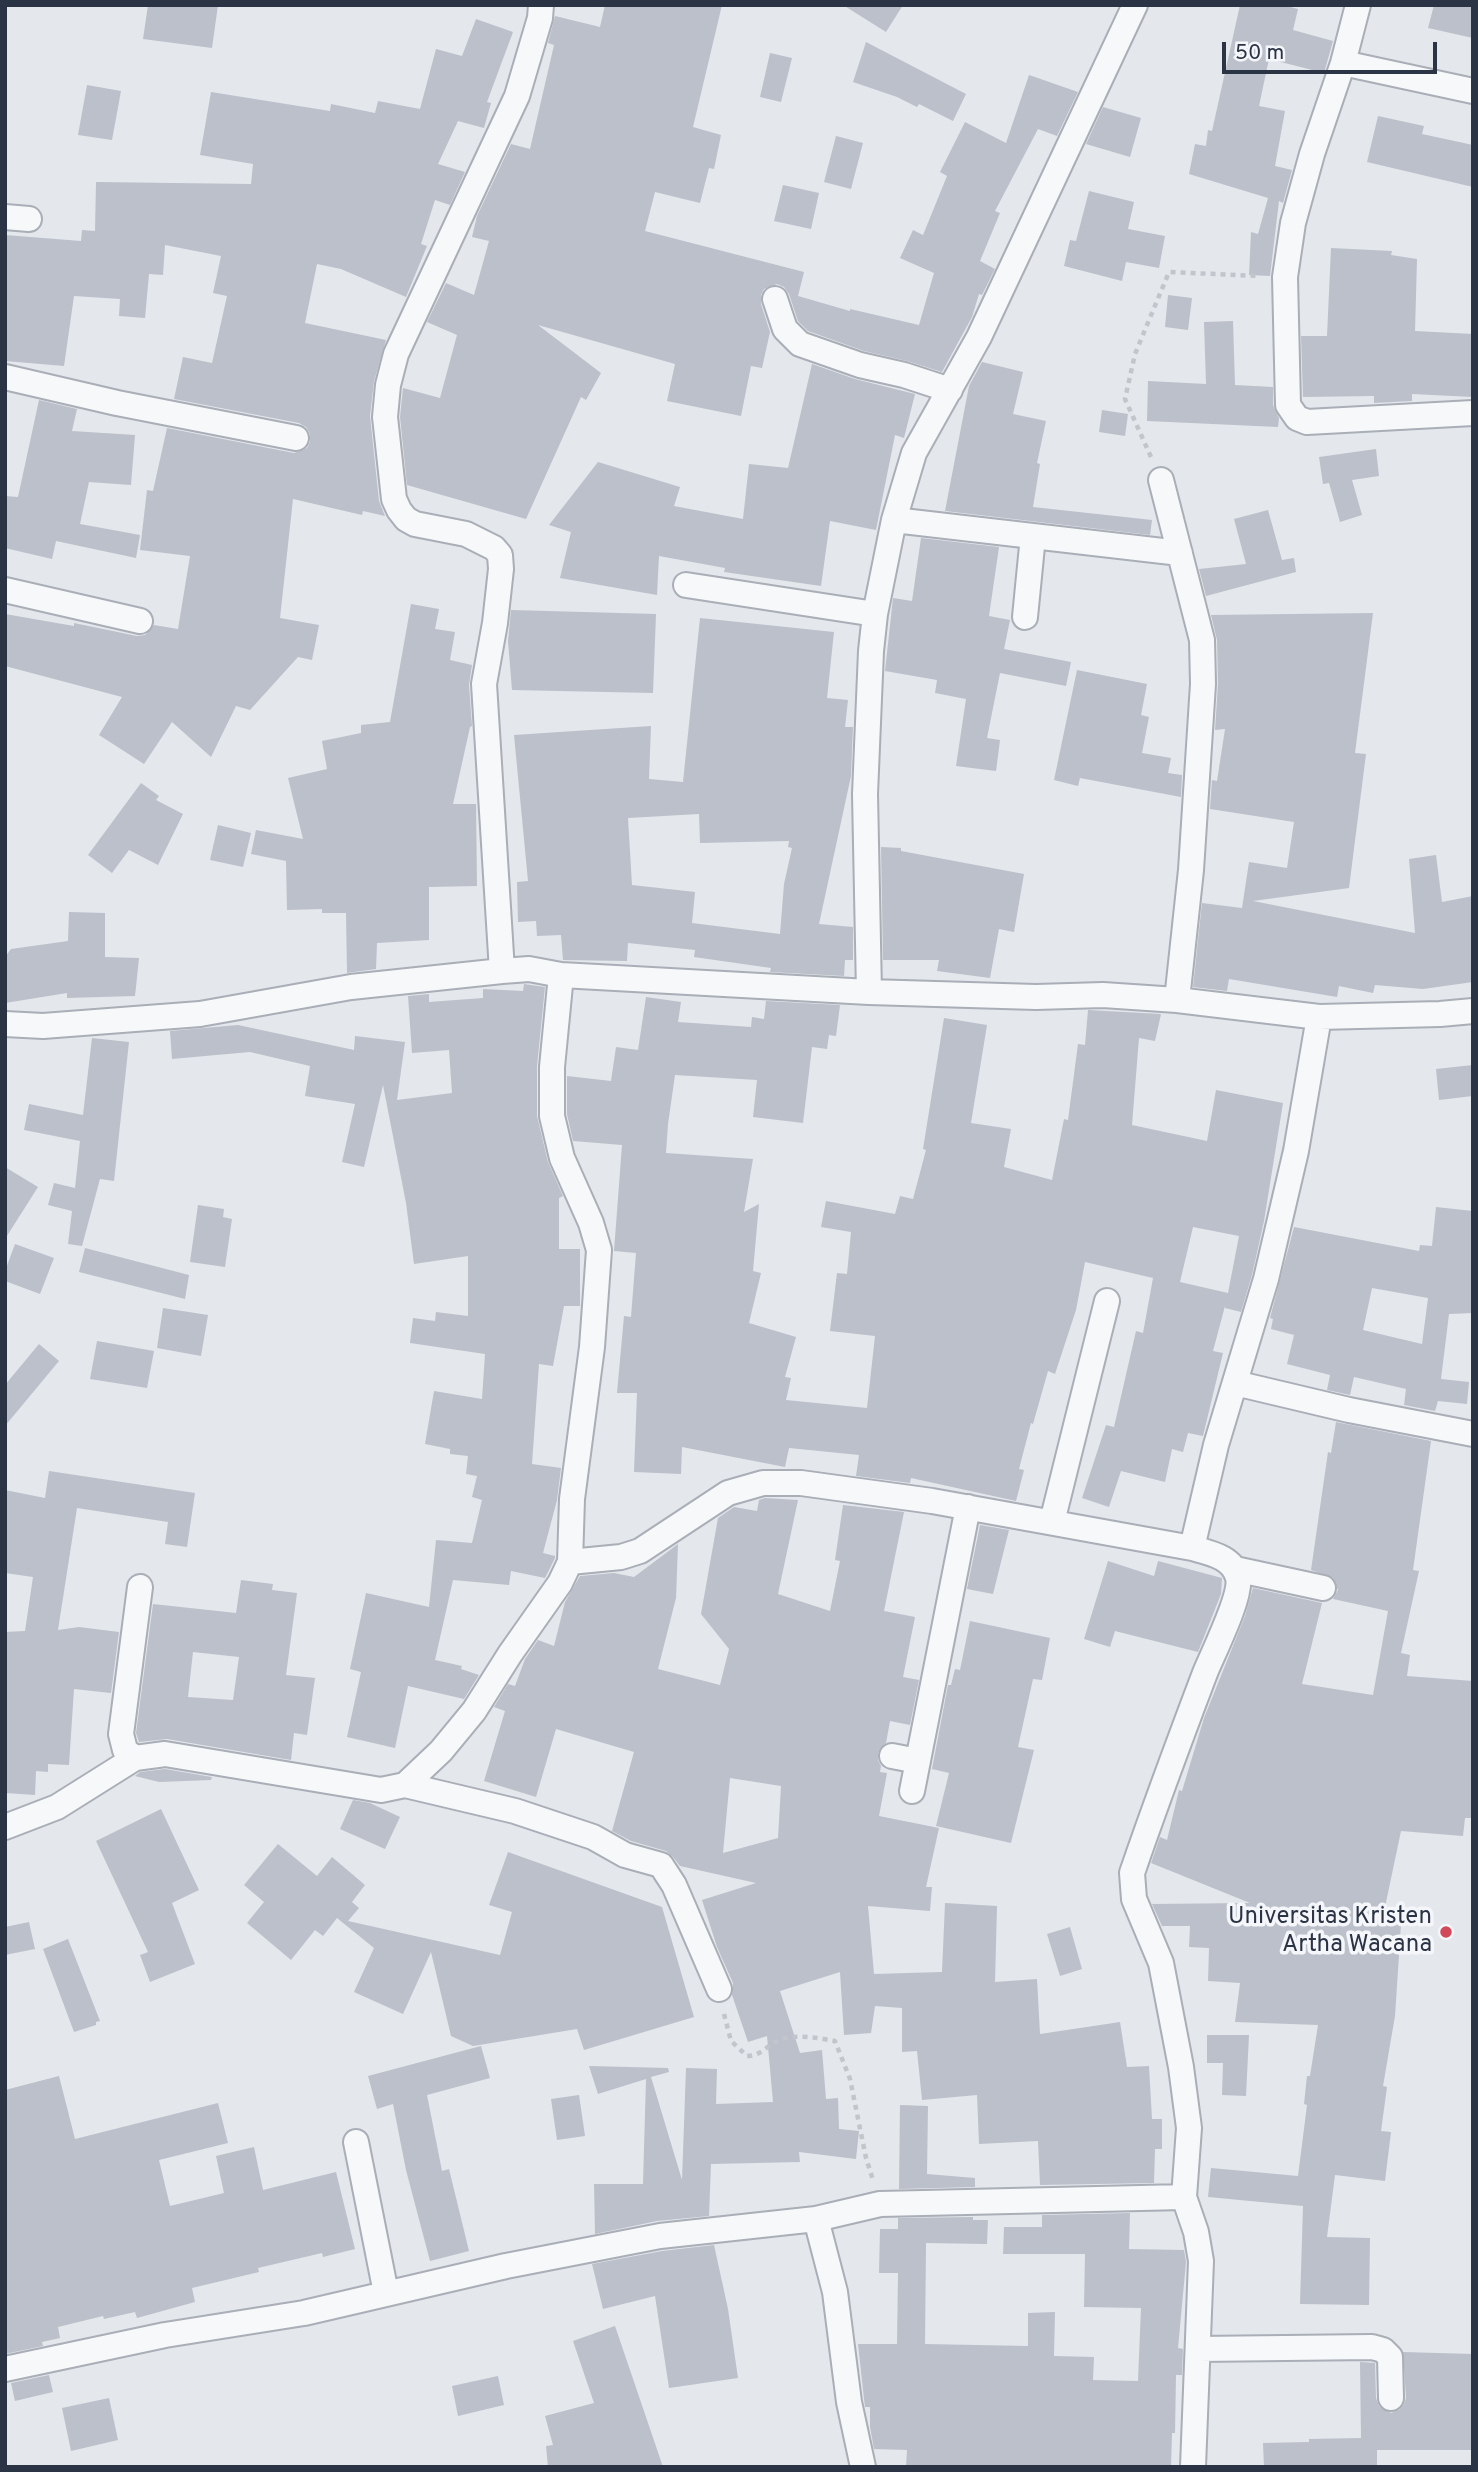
<!DOCTYPE html>
<html>
<head>
<meta charset="utf-8">
<style>
	body { margin:0 }
	#map { position:relative; width:1478px; height:2472px; overflow:hidden; background:#e4e7ec; font-family:Overpass,sans-serif }
	canvas { display:block }
	.frame { position:absolute; inset:0; border:7px solid #2b3445; pointer-events:none }
	.scale { position:absolute; left:1222px; top:42px; width:215px; height:32px; box-sizing:border-box; border:4px solid #2b3445; border-top:0; padding-left:9px; font-size:21px; line-height:24px; white-space:nowrap; color:#2b3445; -webkit-text-stroke:5px #f4f6f9; paint-order:stroke }
</style>
</head>
<body>
<div id="map">
<canvas width="1478" height="2472"></canvas>
<div class="frame"></div>
<div class="scale">50 m</div>
</div>
<script>
const g = document.querySelector('canvas').getContext('2d');
g.lineJoin = 'round';
function paint(path, color) {
  g.fillStyle = color;
  g.fill(path, 'evenodd');
}
function stroke(path, color, width, dash) {
  g.strokeStyle = color;
  g.lineWidth = width;
  g.lineCap = dash ? 'butt' : 'round';
  g.setLineDash(dash || []);
  g.stroke(path);
}
function label(font, color, halo, rows, align = 'center') {
  g.font = font + ' Overpass,sans-serif';
  g.lineWidth = 7;
  g.setLineDash([]);
  g.textBaseline = 'middle';
  g.strokeStyle = halo;
  g.fillStyle = color;
  for (const [text, x, y, turn = 0] of rows) {
    g.save();
    g.translate(x, y);
    g.rotate((+turn || 0) * Math.PI / 180);
    g.textAlign = isNaN(turn) ? turn : align;
    if (halo) g.strokeText(text, 0, 0);
    g.fillText(text, 0, 0);
    g.restore();
  }
}
const building = new Path2D(`
	M148 5H218L212 48 143 39Z
	M605 5H722L693 127 721 135 714 169 709 168 700 203 655 192 645 231 804 272 798 296 850 311V309L919 325 934 273 900 258 913 230 923 235 947 176 940 172 965 122 1006 143 1029 75 1078 92 1057 136 1038 129 995 211 1000 213 980 261 995 269 982 295 979 294 972 317 942 372 907 361 864 351 808 331 798 321 789 294 784 287 777 284 764 289 761 295V304L770 332 762 368 751 366 741 416 667 401 675 364 538 325 601 373 586 400 581 397 526 519 407 485 400 417 403 388 440 398 457 335 427 322 446 283 474 295 489 241 472 237 477 216 511 144 530 149 554 45 548 43 555 16 600 27Z
	M843 5H903L886 32Z
	M1240 5H1283L1298 9 1293 30 1333 41 1324 73 1269 59 1259 106 1285 111 1275 166 1292 170 1283 203 1279 201 1270 276 1249 275 1251 232 1258 234 1268 198 1189 174 1195 144 1206 146 1208 130 1212 131Z
	M1434 5H1473V38L1428 28Z
	M476 19 513 32 487 102 491 103 484 128 458 121 438 164 465 172 450 205 435 200 421 244 427 246 406 297 341 269 317 264 305 323 386 340 374 381 370 416 379 501 385 516 363 511 362 515 293 499 280 618 319 625 312 660 298 657 250 710 236 706 211 757 172 722 144 764 99 735 122 697 5 666V614L74 626V623L137 636 145 635 154 625 178 629 190 556 140 550 147 490 153 491 167 428 294 453 307 448 310 442V434L306 427 299 423 174 399 183 357 212 363 227 296 213 293 221 256 165 245 163 275 149 274 145 318 119 316 120 299 74 296 64 366 5 361V235L81 241 82 230 95 231 96 182 251 184 253 164 200 155 211 92 330 111 331 104 375 113 378 101 420 109 436 49 462 56Z
	M866 42 966 94 953 121 919 104 917 107 897 97 853 82Z
	M770 53 792 58 781 102 760 97Z
	M87 85 121 91 112 140 78 135Z
	M1103 107 1141 118 1130 157 1086 144Z
	M1378 116 1424 126 1422 134 1473 145V187L1367 162Z
	M836 136 863 143 851 189 824 182Z
	M783 185 819 193 811 229 774 221Z
	M1089 191 1134 202 1128 229 1165 236 1159 268 1126 262 1122 281 1064 266 1070 240 1076 241Z
	M1331 248 1392 251 1391 255 1417 259 1415 331 1473 334V397L1412 394V401L1374 403V396L1303 397 1301 336H1327Z
	M1168 295 1192 298 1188 330 1165 327Z
	M1233 321 1235 385 1273 387V405L1279 418 1278 427 1147 421 1148 381 1206 384 1204 322Z
	M982 362 1023 372 1013 414 1046 421 1037 463 1040 464 1033 507 1152 520 1150 535 945 511 969 386Z
	M812 364 855 379 915 394 904 438 895 435 876 530 830 521 821 586 724 572 725 568 659 556 657 595 560 578 571 532 549 525 598 462 680 487 674 506 743 519 749 464 788 468Z
	M39 400 77 409 72 431 135 435 131 485 89 482 80 524 140 535 136 558 56 541 52 559 5 548V496L18 497Z
	M1102 410 1128 414 1125 436 1099 432Z
	M1376 449 1379 476 1352 480 1362 515 1340 522 1329 483 1323 484 1319 457Z
	M1268 510 1282 560 1294 558 1296 572 1206 596 1199 569 1246 564 1234 519Z
	M921 538 999 547 989 616 1010 620 1004 649 1071 662 1066 686 1000 673 987 738 1000 740 996 771 956 766 966 699 935 693 937 680 885 671 893 598 912 601Z
	M411 604 439 609 435 629 455 632 450 660 472 665 469 685 472 726 470 727 453 804H476L477 886 429 887V940L377 943 376 969 347 973 346 913H322V909L287 910 286 861 251 854 256 830 303 839 288 778 327 769 322 741 361 733V725L390 722Z
	M511 610 656 614 653 693 512 690 508 641Z
	M1373 613 1355 753 1366 754 1349 888 1253 901 1415 933 1409 859 1436 855 1442 902 1473 896V982L1423 989 1375 985 1373 993 1339 986 1337 997 1229 979 1227 991 1193 987 1202 903 1242 908 1249 862 1287 868 1294 822 1210 809 1212 780 1217 781 1225 729 1215 730 1218 684 1217 640 1211 615Z
	M700 618 834 632 827 698 848 700 845 727H853L851 776 819 924 853 927V960H845L844 976 770 972 771 968 694 957 695 950 628 943 627 961 563 960 561 935 537 936 536 921 518 922 517 882 528 881 514 735 651 726 649 779 683 782ZM699 814 700 843 789 841 788 847 792 848 784 884 780 934 692 923 695 892 632 885 628 818Z
	M1077 670 1147 684 1141 715 1149 717 1142 753 1171 758 1168 773 1182 775 1181 797 1080 778 1078 786 1054 780Z
	M141 783 159 796 156 800 183 814 158 865 129 850 112 873 88 855Z
	M218 825 251 833 243 867 210 860Z
	M881 847 901 848V851L1024 874 1014 932 999 929 990 978 937 971 939 960H883Z
	M69 912 105 913V957L139 958 135 996 67 998V993L5 1003V957L11 949 68 941Z
	M524 984 545 987 537 1066V1116L548 1162 563 1196 559 1198V1249H580V1306H564L553 1366 539 1364 532 1464 561 1468 557 1500 543 1553 555 1556V1558L545 1578 511 1571 509 1585 453 1580 435 1660 462 1666 461 1669 479 1675 464 1699 408 1686 395 1748 347 1737 361 1672 350 1669 366 1593 429 1607 436 1540 472 1543 482 1500 472 1497 477 1476 466 1474 468 1456 450 1454V1449L425 1444 434 1391 482 1399 485 1354 410 1343 413 1318 435 1321 436 1312 468 1316V1256L414 1264 406 1203 383 1085 364 1167 342 1162 355 1104 305 1096 310 1066 250 1052 172 1059 170 1031 238 1025 354 1050 355 1036 405 1042 397 1100 452 1093 449 1050 412 1053 408 996 429 994V1002L483 998V989L523 991Z
	M646 997 681 1002 678 1022 751 1027 752 1017 764 1019 766 1001 840 1005 836 1036 829 1035 827 1049 812 1047 803 1123 753 1117 757 1080 675 1075 668 1124 666 1153 753 1159 744 1212 759 1204 753 1271 761 1273 749 1323 796 1337 785 1377 791 1378 786 1400 867 1408 875 1336 830 1331 837 1273 847 1274 851 1232 821 1227 826 1201 895 1214 900 1196 913 1199 926 1150 923 1149 944 1018 987 1025 971 1123 1011 1129 1004 1167 1052 1180 1064 1119 1068 1120 1078 1044 1085 1045 1088 1010 1161 1014 1155 1041 1139 1038 1132 1125 1207 1141 1216 1090 1283 1103 1264 1221 1252 1275 1241 1312 1225 1308V1306L1213 1351 1223 1353 1203 1436 1188 1433 1183 1452 1172 1449 1165 1482 1121 1471 1109 1507 1082 1498 1106 1425 1114 1427 1136 1331 1143 1333 1153 1278 1085 1262 1076 1310 1055 1374 1048 1371 1033 1424 1031 1423 1019 1469 1024 1470 1016 1501 911 1478 910 1483 856 1476 859 1455 789 1448 785 1467 682 1447 681 1474 634 1472 637 1393H617L624 1316 631 1317 636 1253 614 1251 622 1145 573 1141 567 1114V1076L611 1081 616 1047 638 1050ZM1193 1227 1239 1236 1228 1293 1180 1282Z
	M92 1038 129 1042 114 1181 100 1179 82 1246 68 1244 72 1211 48 1205 54 1183 75 1188 80 1141 24 1130 29 1104 83 1115Z
	M1473 1065V1096L1439 1100 1436 1069Z
	M5 1167 38 1187 5 1239Z
	M198 1205 224 1209 223 1217 232 1219 225 1267 190 1262Z
	M1436 1207 1473 1211V1313L1449 1314 1441 1379 1469 1382 1467 1404 1438 1401 1435 1411 1404 1405 1406 1389 1354 1377 1350 1395 1327 1390 1330 1375 1287 1364 1294 1335 1271 1329 1273 1319 1270 1318 1294 1227 1419 1251 1420 1245 1432 1246ZM1372 1288 1428 1298 1422 1344 1363 1330Z
	M15 1244 54 1258 40 1294 5 1281V1271Z
	M85 1248 189 1275 185 1299 79 1272Z
	M163 1308 208 1315 201 1356 157 1348Z
	M97 1341 154 1351 147 1388 90 1379Z
	M39 1344 59 1361 5 1426V1385Z
	M1336 1422 1431 1441 1413 1570 1419 1571 1401 1653 1410 1655 1407 1676 1473 1681V1818H1465L1463 1836 1401 1831 1385 1907 1402 1909 1395 2016 1383 2086 1387 2087 1381 2131 1391 2132 1385 2181 1335 2175 1327 2237 1370 2238 1369 2305 1300 2304 1303 2206 1208 2197 1211 2168 1298 2176 1307 2105 1304 2104 1307 2076H1310L1318 2025 1235 2022 1240 1983 1208 1981 1209 1948 1189 1947 1190 1926H1162L1152 1904 1250 1903 1151 1863 1160 1837 1167 1840 1179 1790 1182 1791 1204 1718 1245 1616 1253 1588 1322 1603 1302 1684 1373 1695 1388 1611 1333 1599 1338 1590 1333 1578 1311 1570 1328 1452 1331 1453Z
	M49 1471 195 1493 187 1547 165 1544 168 1522 77 1508 58 1630 79 1627 119 1632 111 1693 74 1689 69 1765 48 1764V1772L36 1771 35 1795 5 1793V1632L25 1631 33 1577 5 1573V1490L45 1498Z
	M765 1498 798 1500 778 1594 830 1611 840 1561 835 1560 843 1505 904 1512 884 1611 915 1617 903 1677 919 1680 910 1725 890 1721 886 1743 878 1753V1760L881 1766 880 1772 887 1773 879 1816 939 1828 926 1887H932L930 1911 868 1906 874 1974 942 1972 945 1903 997 1906 995 1982 1037 1979 1040 2034 1120 2022 1127 2067 1149 2066 1152 2119H1162V2149H1155L1154 2183 1040 2185 1038 2141 979 2144 977 2095 922 2100 917 2051 902 2052V2008L875 2006 871 2033 844 2035 840 1972 780 1991 800 2053 822 2050 826 2099 838 2098 839 2129 859 2131 856 2159 799 2152 800 2162 711 2164 709 2216 657 2221 595 2234 594 2184H643L646 2079 598 2094 589 2066 668 2068 669 2072 651 2077 682 2180 686 2068 717 2069 716 2104 773 2102 767 2036 748 2042 732 1995 733 1983 717 1947 702 1900 756 1883 680 1866 673 1857 666 1851 631 1841 612 1831 634 1752 556 1729 536 1797 484 1781 505 1711 494 1707 508 1684 515 1686 525 1659 538 1640 554 1646 565 1602 580 1576 614 1573 634 1577 678 1544 676 1598 658 1669 720 1685 729 1649 701 1614 718 1518 734 1507 757 1511 759 1500ZM730 1778 781 1786 778 1838 723 1853Z
	M980 1525 1009 1530 993 1594 967 1589Z
	M1108 1561 1154 1576 1158 1561 1222 1578 1221 1594 1198 1652 1115 1631 1110 1647 1084 1639Z
	M241 1580 273 1584 272 1590 297 1593 286 1675 315 1678 307 1735 294 1733 291 1760 167 1739 139 1742 136 1733 153 1604 236 1613ZM193 1652 239 1657 233 1700 188 1697Z
	M970 1621 1050 1638 1042 1680 1033 1679 1018 1747 1034 1750 1011 1843 936 1826 949 1773 932 1769 948 1685H951L955 1669 960 1670Z
	M165 1769 212 1777 211 1780 159 1782 135 1776 140 1772Z
	M353 1800 370 1803 400 1817 385 1849 340 1829Z
	M161 1809 199 1890 172 1903 195 1964 150 1982 140 1955 148 1952 96 1841Z
	M278 1844 317 1876 332 1857 365 1885 352 1902 359 1908 348 1921 500 1955 512 1912 489 1905 508 1852 662 1907 694 2017 584 2050 577 2029 473 2046 451 2036 431 1952 403 2014 354 1992 374 1948 337 1918 323 1936 315 1930 291 1960 247 1923 264 1902 244 1885Z
	M29 1922 35 1949 5 1955V1927Z
	M1070 1927 1082 1969 1060 1976 1047 1934Z
	M68 1939 100 2021 96 2022V2025L74 2032 43 1949Z
	M1207 2035H1249L1246 2096 1222 2095 1223 2063H1207Z
	M481 2046 490 2078 427 2095 442 2171 449 2169 469 2251 430 2261 406 2170 393 2104 377 2109 368 2076Z
	M59 2076 75 2139 218 2103 228 2143 159 2160 170 2206 224 2193 216 2156 254 2147 263 2190 336 2172 355 2249 323 2257 322 2253 258 2268 259 2272 192 2288 195 2302 137 2318 135 2312 104 2319 103 2316 58 2327 60 2338 42 2342 43 2346 5 2354V2090Z
	M579 2095 585 2136 557 2140 551 2099Z
	M900 2105 928 2106 927 2174 975 2178V2187L899 2189Z
	M1130 2213 1129 2249 1184 2250 1186 2262 1178 2348 1183 2349 1182 2375H1176L1175 2433H1172L1171 2467H906L907 2450 874 2449 870 2427V2407H865L864 2399 858 2344H897L898 2273H879L880 2229H898V2218L973 2217V2220H988L987 2244 926 2243 925 2344 1028 2346V2313L1055 2312 1054 2356 1094 2357 1093 2380 1138 2381 1141 2308 1084 2307 1085 2254H1003L1004 2227H1042V2215Z
	M714 2245 728 2309 738 2378 669 2388 655 2296 603 2309 592 2264 662 2251Z
	M615 2326 663 2467H548L546 2446 553 2445 545 2416 594 2403 573 2341Z
	M1403 2352 1473 2354V2450H1377V2467H1264L1263 2443 1309 2442V2439L1361 2438 1360 2362 1375 2363 1376 2398 1379 2406 1391 2413 1399 2410 1404 2404 1406 2398Z
	M49 2375 53 2392 15 2401 11 2383Z
	M498 2376 504 2405 458 2416 452 2386Z
	M109 2398 118 2440 71 2451 62 2408Z`);
const path = new Path2D(`
	M1151 457 1125 399 1135 354 1169 272 1259 276
	M724 2014 731 2041 747 2056C760 2056 767 2046 777 2041 794 2033 818 2038 835 2041L850 2079 866 2158 873 2180`);
const street = new Path2D(`
	M1358 5 1343 63 1312 154 1293 223 1285 277 1288 405 1297 418 1307 422 1473 413
	M1343 63 1473 91
	M5 217 29 219
	M775 299 785 329 800 344 860 365 904 375 950 390
	M5 377 117 403 296 438
	M1161 480 1202 640 1203 684 1191 870 1177 1000
	M894 520 1180 553
	M686 585 875 614
	M5 590 140 621
	M1025 617 1033 536
	M502 971 484 684 495 623 501 569 500 555 494 548 466 534 415 524 406 519 399 510 394 499 385 417 388 385 396 354 517 96 540 18 541 5
	M869 992 865 794 871 651 875 614 894 520 914 453 979 337 1135 5
	M5 1024 43 1026 200 1014 351 987 502 971 529 969 561 975 869 992 1036 997 1103 995 1177 1000 1319 1017 1440 1014 1473 1011
	M1235 1383 1349 1410 1473 1434
	M1052 1522 1107 1301
	M1192 1548C1210 1553 1233 1557 1238 1578 1242 1596 1213 1653 1205 1673 1180 1739 1155 1806 1132 1873L1134 1899 1161 1963 1181 2067 1189 2128 1184 2197 1196 2232 1201 2261 1193 2467
	M570 1562 621 1557 640 1551 728 1493 763 1483H801L932 1501 1192 1548 1216 1445 1266 1279 1296 1151 1319 1017
	M1235 1569 1323 1588
	M892 1756 918 1761
	M135 1758 125 1750 121 1734 140 1587
	M405 1785 515 1811 593 1837 625 1855 661 1865 674 1885 719 1989
	M912 1791 968 1507
	M5 1827 57 1807 135 1758 165 1754 381 1790 405 1785 441 1751 474 1711 510 1654 560 1583 570 1562 572 1499 592 1347 599 1250 591 1223 562 1158 552 1116V1067L561 975
	M356 2142 386 2293
	M816 2219 835 2292 849 2402 863 2467
	M1198 2349 1372 2347 1383 2350 1390 2357 1391 2398
	M5 2369 165 2335 304 2313 506 2266 660 2236 816 2219 880 2204 1184 2197`);
const markers = [
	[1446,1932,7,"#d1495b"]
];
const poiNames = [
	["Universitas Kristen",1432,1918],
	["Artha Wacana",1432,1946]
];
paint(building, '#bbc0ca');
stroke(street, '#a9aeb7', 28);
stroke(path, '#c2c5cb', 4.5, [5, 5]);
stroke(street, '#f7f8fa', 24);
for (const [x, y, r, color] of markers) {
  const dot = new Path2D();
  dot.arc(x, y, r, 0, 2 * Math.PI);
  g.fillStyle = color;
  g.fill(dot);
  stroke(dot, '#f4f6f9', 2.5);
}
label('24px', '#2b3445', '#f4f6f9', poiNames, 'right');
</script>
</body>
</html>
